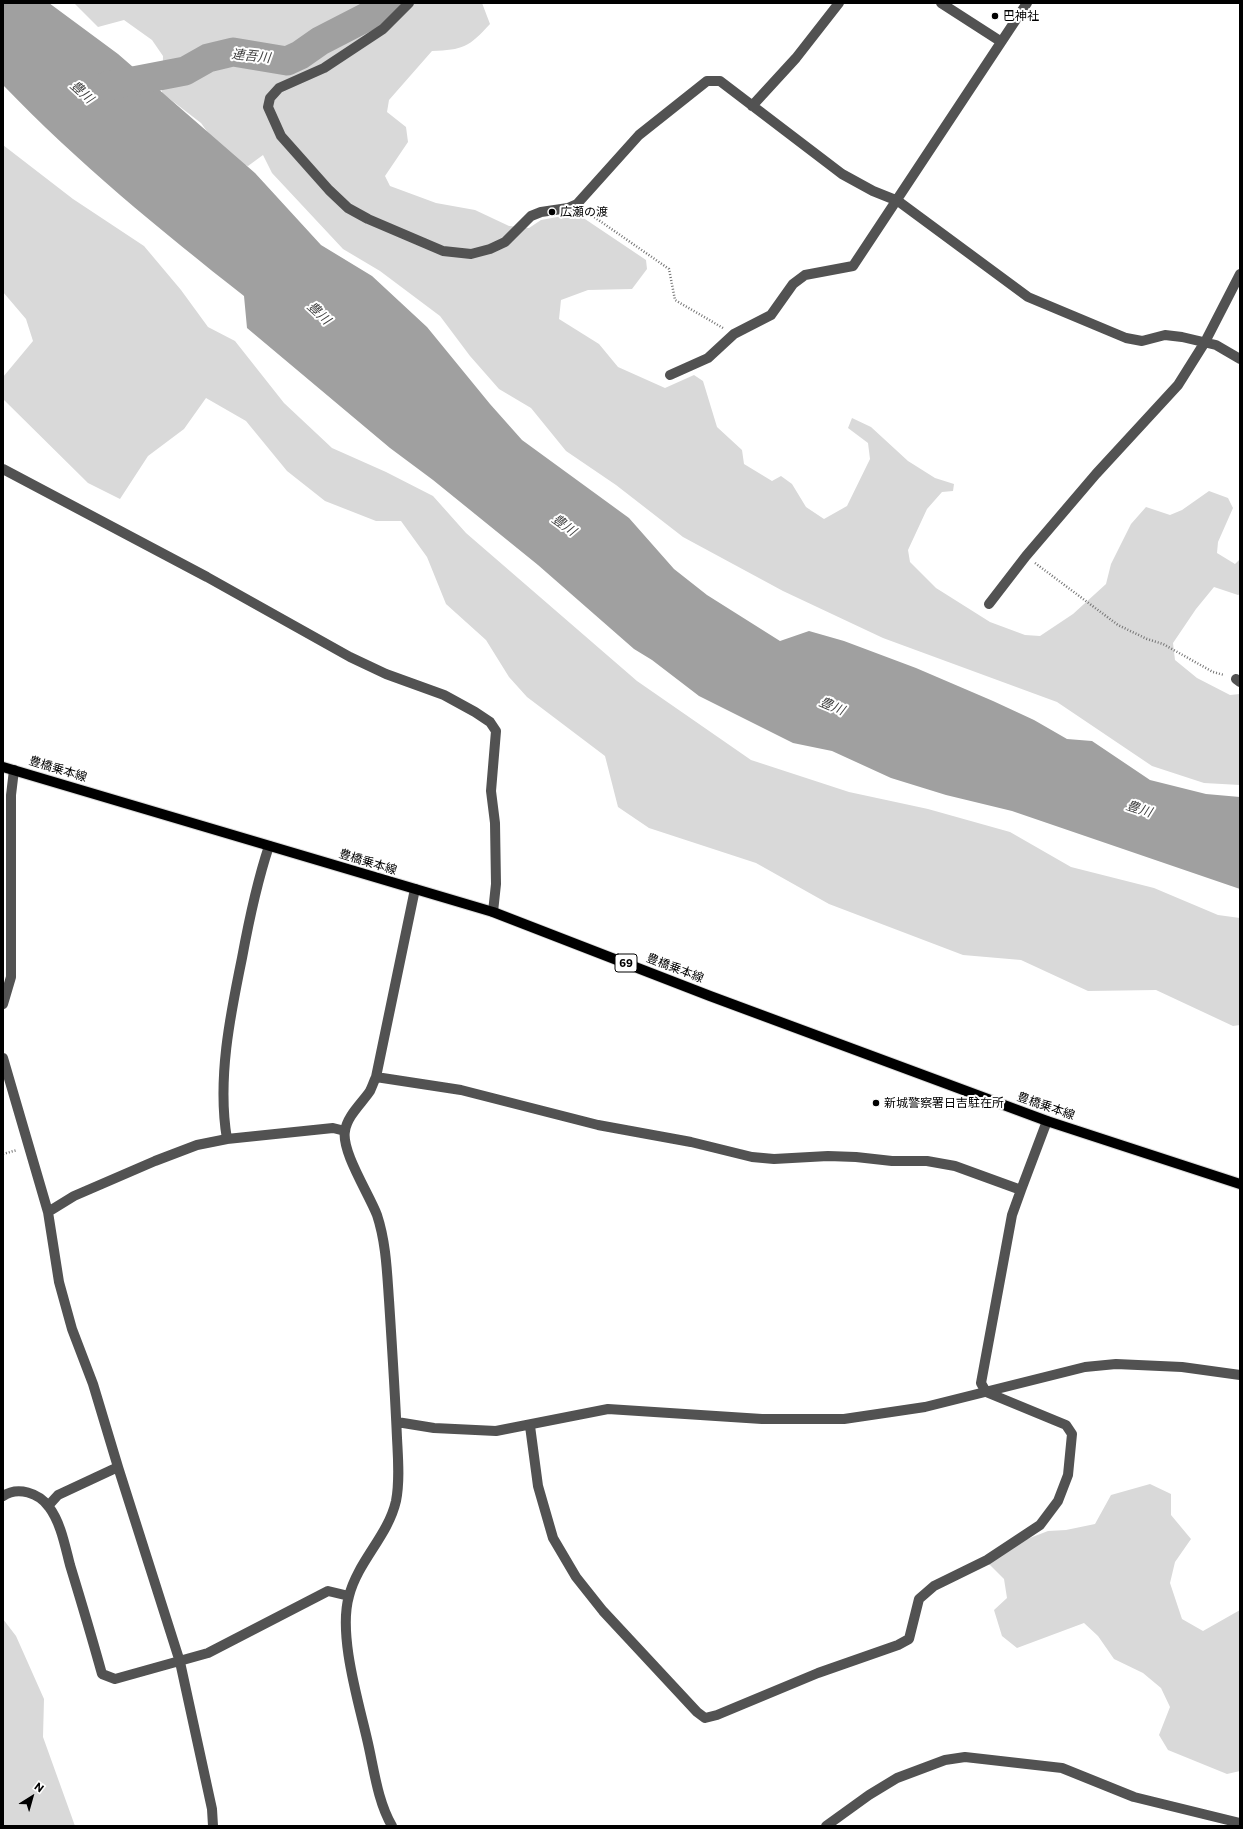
<!DOCTYPE html>
<html>
<head>
<meta charset="utf-8">
<style>
	body { margin:0 }
	#map { position:relative; width:1243px; height:1829px; overflow:hidden; background:#fff; font-family:Commissioner,sans-serif }
	canvas { display:block }
	.frame { position:absolute; inset:0; border:4px solid #000; pointer-events:none }
	.north { position:absolute; left:12px; top:1777px; width:40px; height:40px; -webkit-text-stroke:3px #fff; paint-order:stroke; rotate:37deg; font-size:11px; font-weight:700; line-height:16px; text-align:center; color:#000 }
	.north::after { content:''; display:block; margin:auto; width:14px; height:18px; background:#000; clip-path:polygon(50% 0,100% 100%,50% 72%,0 100%) }
</style>
</head>
<body>
<div id="map">
<canvas width="1243" height="1829"></canvas>
<div class="frame"></div>
<div class="north">N</div>
</div>
<script>
const g = document.querySelector('canvas').getContext('2d');
g.lineJoin = 'round';
function paint(path, color) {
  g.fillStyle = color;
  g.fill(path, 'evenodd');
}
function stroke(path, color, width, dash) {
  g.strokeStyle = color;
  g.lineWidth = width;
  g.lineCap = dash ? 'butt' : 'round';
  g.setLineDash(dash || []);
  g.stroke(path);
}
function label(font, color, halo, rows, align = 'center') {
  g.font = font + ' Commissioner,"Noto Sans JP",sans-serif';
  g.lineWidth = 4;
  g.setLineDash([]);
  g.textBaseline = 'middle';
  g.strokeStyle = halo;
  g.fillStyle = color;
  for (const [text, x, y, turn = 0] of rows) {
    g.save();
    g.translate(x, y);
    g.rotate((+turn || 0) * Math.PI / 180);
    g.textAlign = isNaN(turn) ? turn : align;
    if (halo) g.strokeText(text, 0, 0);
    g.fillText(text, 0, 0);
    g.restore();
  }
}
const green = new Path2D(`
	M74 3H482L490 24C469 47 463 50 432 51L389 100 387 112 406 127 408 142 385 176 390 186 436 203 475 210 509 226 529 228 541 220 568 215H579L646 260 647 269 632 289 588 290 561 300 559 319 599 344 618 367 665 388 694 375 703 381 717 427 742 450 744 464 772 481 781 476 792 484 806 507 824 519 847 506 870 459 868 443 848 428 852 418 871 427 908 461 935 478 954 484 953 491 942 492 927 509 908 550 910 562 936 588 990 622 1025 635 1040 636 1073 614 1106 584 1111 564 1131 524 1146 507 1170 515 1182 510 1209 491 1228 498 1233 508 1218 542 1217 553 1235 564 1240 559V594L1238 595 1214 587 1196 609 1173 643 1175 660 1197 678 1230 695 1240 694V785L1204 783 1152 766 1057 702 883 638 783 591 683 537 616 485 566 451 531 408 499 389 470 356 440 316 380 271 343 249 272 173 263 155 248 166 227 159 201 123 162 93 163 56 152 40 124 20 98 27Z
	M3 145 73 199 144 246 181 290 208 327 235 341 284 403 332 448 386 472 433 496 466 533 637 681 751 760 849 792 928 809 1010 832 1071 867 1154 888 1218 915 1240 918V1025L1233 1026 1156 990 1088 991 1021 960 963 955 829 904 756 863 649 828 618 807 605 756 527 697 509 677 486 640 446 604 427 557 401 521H376L325 501 287 471 246 421 206 398 184 429 148 456 120 499 88 483 4 400 3 377 33 341 26 319 3 292Z
	M1150 1484 1171 1494V1515L1191 1539 1175 1562 1170 1583 1182 1619 1203 1631 1240 1610V1771L1227 1774 1168 1750 1159 1735 1170 1707 1161 1688 1143 1673 1114 1659 1098 1636 1084 1623 1017 1648 1002 1636 994 1610 1007 1598 1004 1579 988 1563 996 1551 1048 1531 1066 1530 1095 1524 1111 1495Z
	M3 1619 16 1636 44 1699 43 1737 75 1826H3Z`);
const water = new Path2D(`
	M3 3H49L118 54 255 173 321 245 372 276 427 327 490 404 522 440 629 518 674 569 707 595 780 641 809 631 844 641 916 668 993 701 1034 720 1067 739 1092 741 1150 780 1206 794 1240 797V889L1012 811 946 795 891 778 832 751 793 743 699 696 652 660 634 649 538 565 433 480 390 448 247 328 244 296C160 230 77 162 3 85Z`);
const river = new Path2D(`
	M107 86 185 71 208 58 233 52 287 61 300 55 320 41 380 10 387 3`);
const path = new Path2D(`
	M587 212 669 269 675 300 723 328
	M1035 563 1118 625 1147 639 1163 644 1213 672 1224 675
	M3 1154 17 1150`);
const minor = new Path2D(`
	M409 3 383 29 324 68 279 88 270 98 268 107 281 136 329 190 348 208 368 219 443 251 471 254 490 249 505 242 531 216 541 212 568 208 577 204 639 135 707 81H720L842 174 873 191 898 201 1028 297 1126 338 1142 341 1165 335 1182 337 1216 345 1240 359
	M941 3 1000 41
	M752 106 796 58 839 3
	M670 375 708 358 734 334 771 315 793 284 805 275 853 266 1027 3
	M3 469 207 577 350 657 386 674 444 695 475 712 490 722 496 731 491 791 495 823 496 884 493 912
	M989 604 1026 556 1096 474 1178 385 1205 342 1240 274
	M1236 679 1240 682
	M3 1004 11 977V795L14 770
	M3 1058 48 1212 59 1282 72 1329 93 1384 118 1467 58 1495 48 1506
	M376 1077 461 1090 598 1125 691 1142 752 1157 774 1159 828 1156 856 1157 892 1161H927L955 1166 1021 1190 1047 1121
	M227 1139C217 1080 230 1016 242 958 249 920 257 882 269 846
	M48 1212 74 1196 155 1161 197 1145 227 1139 333 1128 345 1131
	M397 1422 434 1428 496 1431 608 1409 762 1419H844L925 1407 1085 1367 1116 1364 1182 1367 1240 1375
	M530 1426 538 1486 553 1538 576 1577 603 1611 697 1712 705 1718 717 1715 818 1673 898 1645 909 1639 919 1599 934 1586 987 1560 1040 1525 1058 1501 1068 1475 1072 1434 1066 1425 986 1392 981 1383 1012 1215 1021 1190
	M118 1467 180 1662 212 1809 213 1826
	M3 1496C18 1486 39 1493 49 1507 61 1523 65 1546 70 1565 81 1601 92 1638 102 1674L115 1679 208 1653 328 1591 349 1596
	M392 1826C377 1800 374 1768 367 1739 358 1700 338 1634 349 1596 358 1561 388 1536 396 1501 400 1481 398 1458 397 1438 395 1392 392 1346 389 1300 387 1272 386 1242 377 1215 369 1194 341 1151 345 1131 347 1116 362 1103 370 1091 372 1087 374 1081 376 1077L415 889
	M826 1826 869 1795 897 1778 945 1760 965 1757 1062 1768 1134 1797 1240 1823`);
const major = new Path2D(`
	M3 767 493 912 710 996 1047 1121 1240 1184`);
const markers = [
	[995,16,4,"#000"],
	[552,212,4,"#000"],
	[876,1103,4,"#000"]
];
const shields = [
	[626,963,22]
];
const shieldNames = [
	["69",626,963]
];
const poiNames = [
	["巴神社",1003,16],
	["広瀬の渡",560,212],
	["新城警察署日吉駐在所",884,1103]
];
const streetNames = [
	["豊橋乗本線",58,769,17],
	["豊橋乗本線",368,862,17],
	["豊橋乗本線",675,968,21],
	["豊橋乗本線",1046,1106,19]
];
const waterNames = [
	["連吾川",251,56,6],
	["豊川",82,92,42],
	["豊川",319,313,43],
	["豊川",564,525,36],
	["豊川",832,706,23],
	["豊川",1139,809,18]
];
paint(green, '#d9d9d9');
paint(water, '#a0a0a0');
stroke(river, '#a0a0a0', 29);
stroke(major, '#dbdbdb', 12);
stroke(path, '#747474', 2.5, [1, 2]);
stroke(minor, '#525252', 10);
stroke(major, '#000', 10);
for (const [x, y, r, color] of markers) {
  const dot = new Path2D();
  dot.arc(x, y, r, 0, 2 * Math.PI);
  g.fillStyle = color;
  g.fill(dot);
  stroke(dot, '#fff', 1.5);
}
for (const [x, y, w] of shields) {
  const box = new Path2D();
  box.roundRect(x - w / 2, y - 9, w, 18, 3);
  g.fillStyle = '#fff';
  g.fill(box);
  stroke(box, '#000', 1);
}
label('bold 11px', '#000', null, shieldNames);
label('12px', '#000', '#fff', poiNames, 'left');
label('12px', '#000', '#fff', streetNames);
label('italic 13px', '#414141', '#fff', waterNames);
</script>
</body>
</html>
